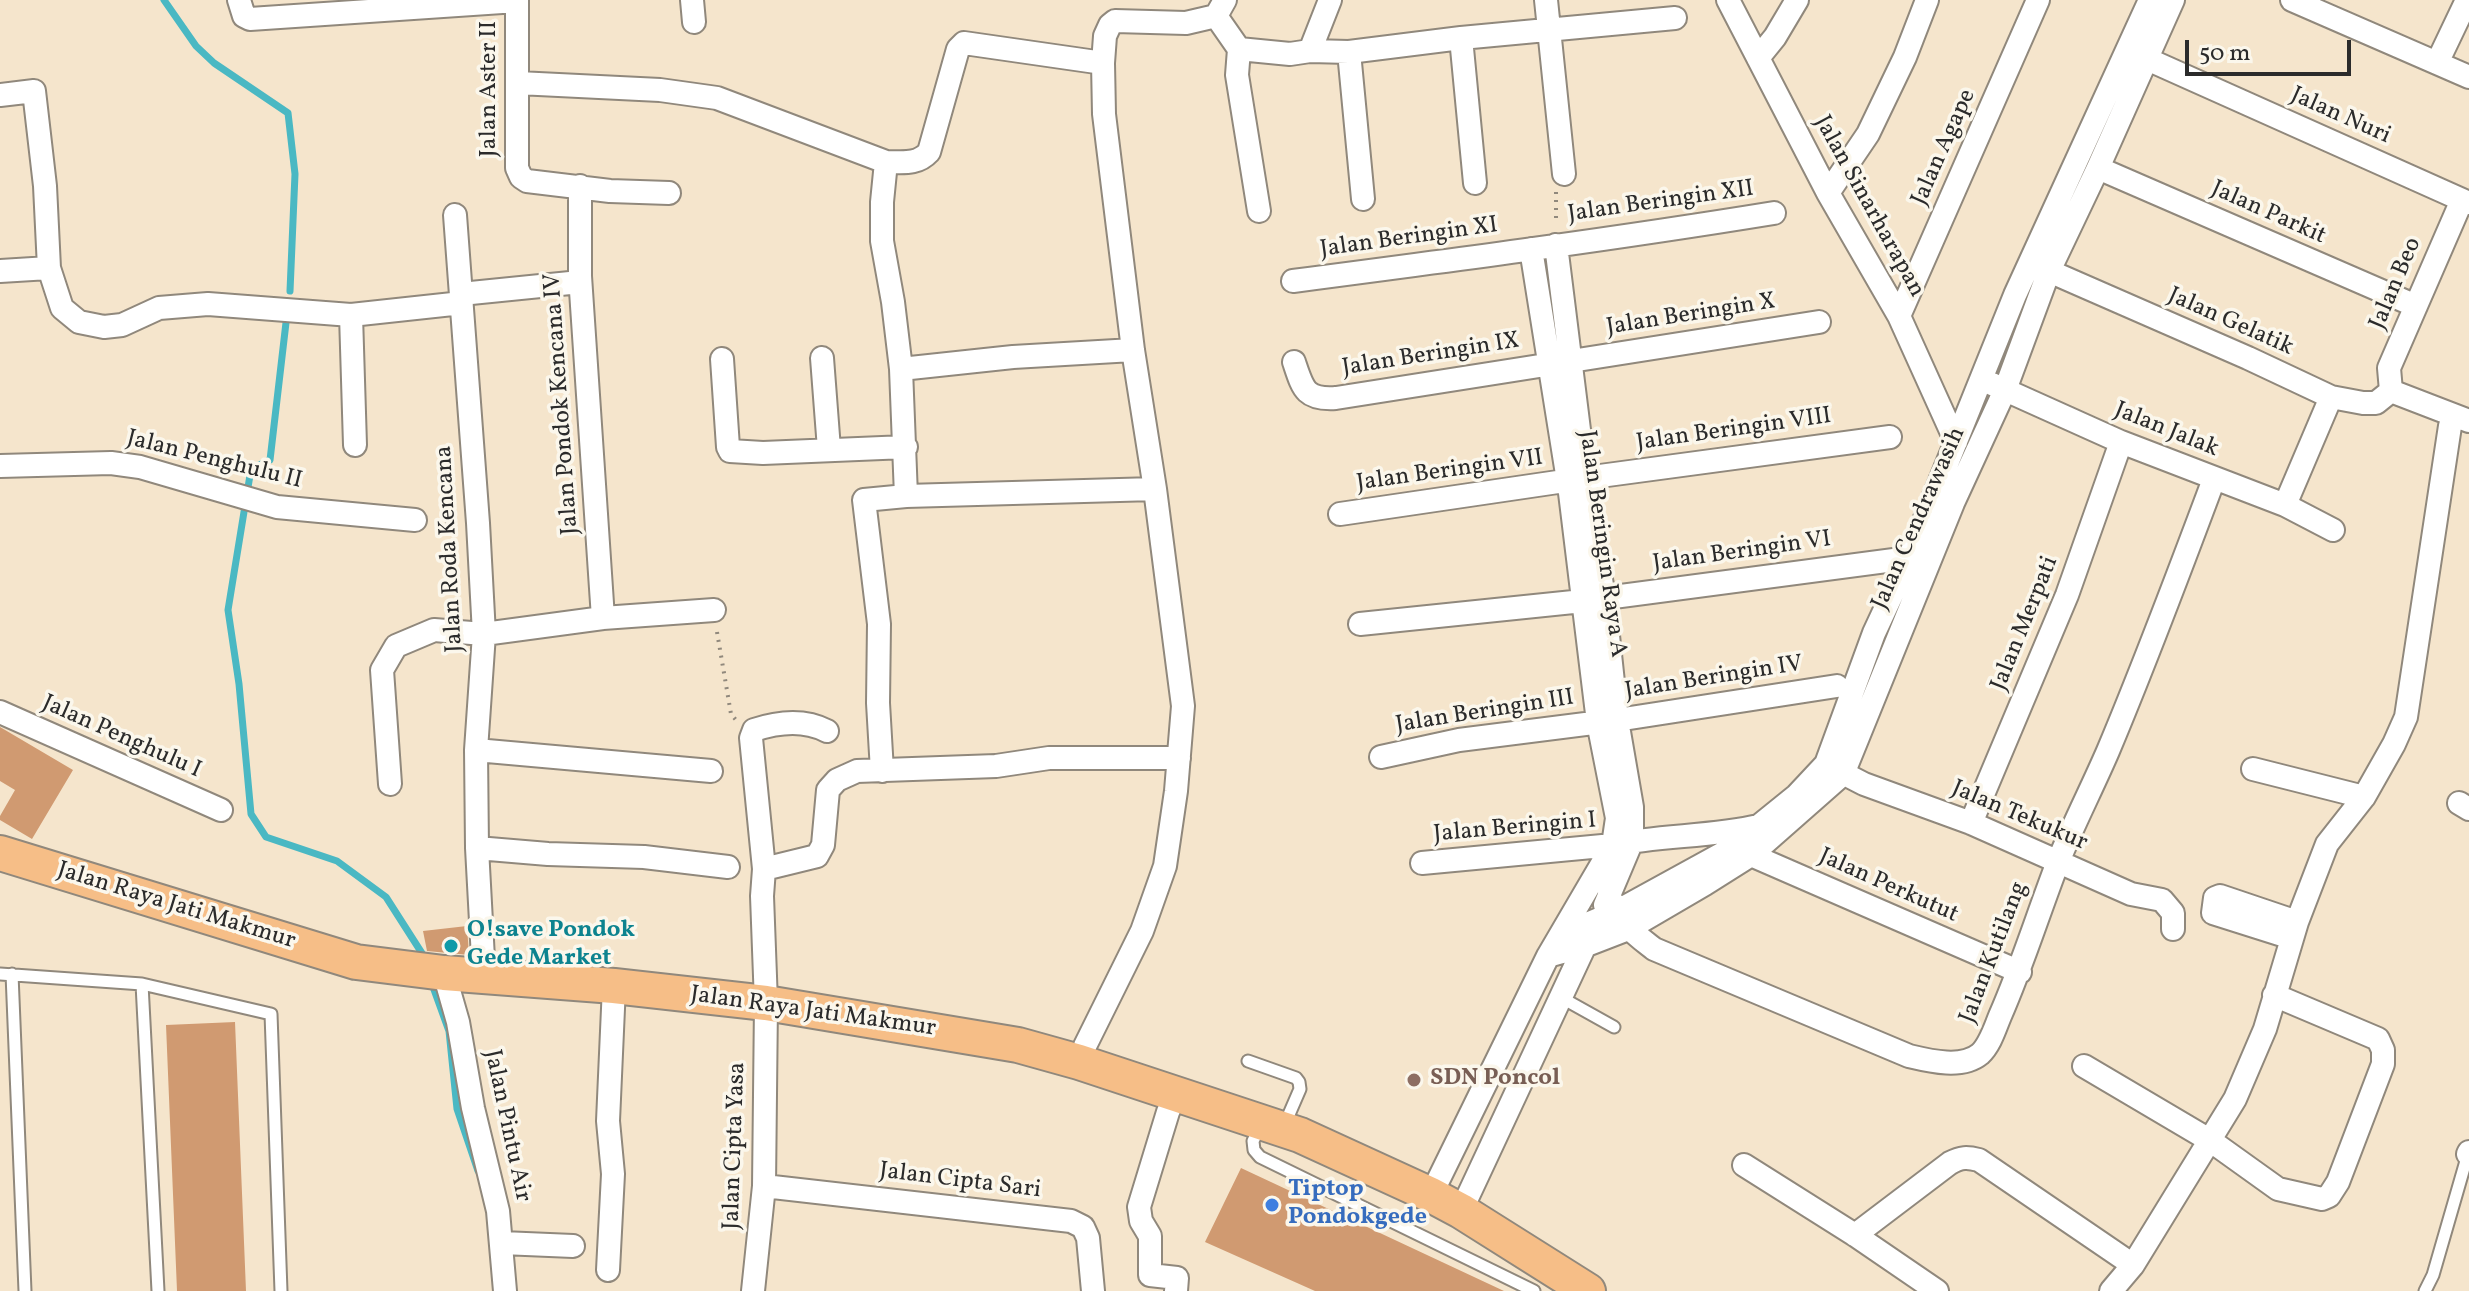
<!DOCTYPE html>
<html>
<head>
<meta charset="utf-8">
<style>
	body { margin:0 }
	#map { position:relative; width:2469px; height:1291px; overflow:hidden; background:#f5e5cc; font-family:Vollkorn,serif }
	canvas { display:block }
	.scale { position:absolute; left:2185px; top:40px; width:166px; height:36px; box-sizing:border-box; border:4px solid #2b2b2b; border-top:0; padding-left:10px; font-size:24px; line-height:28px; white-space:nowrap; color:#2b2b2b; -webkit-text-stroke:6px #fbf7ec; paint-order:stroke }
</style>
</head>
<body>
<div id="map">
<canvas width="2469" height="1291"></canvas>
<div class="scale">50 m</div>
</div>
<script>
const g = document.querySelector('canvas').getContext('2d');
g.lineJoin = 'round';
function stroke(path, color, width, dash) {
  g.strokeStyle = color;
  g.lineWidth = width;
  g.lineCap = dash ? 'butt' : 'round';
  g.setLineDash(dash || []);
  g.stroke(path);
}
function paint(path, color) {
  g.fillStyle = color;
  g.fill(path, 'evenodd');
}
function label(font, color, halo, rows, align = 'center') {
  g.font = font + ' Vollkorn,serif';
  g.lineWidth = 7;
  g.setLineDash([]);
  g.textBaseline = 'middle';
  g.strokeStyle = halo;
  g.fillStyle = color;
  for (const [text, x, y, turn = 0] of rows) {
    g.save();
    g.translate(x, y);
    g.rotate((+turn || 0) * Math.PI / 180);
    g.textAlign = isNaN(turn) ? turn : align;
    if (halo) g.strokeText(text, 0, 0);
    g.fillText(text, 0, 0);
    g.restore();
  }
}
const stream = new Path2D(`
	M164 0 196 46 214 63 288 113 295 174 290 291
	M287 314 270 460 251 469 228 610 239 684 251 814 266 837 337 861 386 897 425 958
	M432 984 449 1031 457 1109 478 1171`);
const building = new Path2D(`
	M0 727 73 770 32 839 0 820V816L15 790 0 781Z
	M467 926 469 955 427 951 423 931Z
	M235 1022 246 1291H177L166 1025Z
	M1241 1168 1504 1291H1315L1205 1242Z`);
const path = new Path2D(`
	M1556 192V223
	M437 521 456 522
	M717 632 731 714 736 720`);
const service = new Path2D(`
	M0 974 142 984 271 1014 281 1291
	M12 974 25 1291
	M142 984 158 1291
	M1562 998 1614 1027
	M1248 1061 1296 1078 1299 1082 1300 1089 1284 1126
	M1260 1127 1253 1141 1254 1150 1260 1157 1534 1291
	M2425 1291 2433 1275 2468 1154`);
const minor = new Path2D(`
	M239 0 244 16 250 19 517 1
	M517 0V168L521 177 527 181 610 191 669 193
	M692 0 694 22
	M1546 0 1564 174
	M1728 0 1828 193 1899 316 1956 442
	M2292 0 2469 77
	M1216 16 1239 49 1290 54 1310 51 1349 52 1461 38 1675 18
	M1461 38 1475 183
	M1239 49 1237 75 1259 211
	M1310 51 1330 0
	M1349 52 1363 199
	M1758 58 1775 37 1797 0
	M2147 59 2469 203
	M2437 63 2467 0
	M518 83 660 90 717 98 886 162C903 162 917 165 929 152L958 49 964 43 1103 63
	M0 95 34 91 45 186 49 268 62 308 79 322 104 327 122 325 159 308 208 304 351 315 462 303
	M886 162 882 202V241L893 302 901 369 906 496
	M2098 168 2416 306
	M580 186V276L603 618
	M1828 193 1868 134 1905 57 1927 0
	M455 215 478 523 484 634 476 750 477 848 484 977
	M1556 245 1585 478 1604 598 1617 720 1632 807V841L1605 905
	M0 271 49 268
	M2049 271 2248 358 2331 397 2363 403H2376L2391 391
	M1293 281C1454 260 1614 239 1774 213
	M461 294 580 282
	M351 315 355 445
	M1899 316 2038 0
	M822 358 829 449
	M722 359 728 447 730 451 763 453 906 447
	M1294 362C1303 389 1305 400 1336 398L1819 322
	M901 369 1013 357 1133 350
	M1992 384 2121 442 2285 505 2333 530
	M2391 391 2389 368 2462 200
	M2391 391 2469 421
	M0 466 111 463 140 467 277 507 415 520
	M2285 505 2331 397
	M1340 514 1585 478 1890 437
	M1360 624 1583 601 1909 558
	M0 712 221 810
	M476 750 711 771
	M1381 757 1459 740 1617 720 1837 686
	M1831 767 1864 784 1971 823 2131 894 2162 900 2173 913V929
	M2253 769 2364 797
	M882 771 878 703 879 624 864 500 906 496 1155 489
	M390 784 382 670 396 646 434 630 484 634 603 618 714 610
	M2459 803 2469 809
	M1971 823 2067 595 2121 442
	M1744 846 1751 855 2020 972
	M477 848 548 854 644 857 728 867
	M1422 863 1613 845C1661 835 1711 837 1759 826
	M764 869 751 738 754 730C778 722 804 719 827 731
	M1609 894C1619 923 1631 931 1654 949L1909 1056C1930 1061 1962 1069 1980 1054 1990 1045 1995 1028 2000 1016 2022 966 2038 914 2058 862 2073 825 2092 788 2108 751 2146 661 2180 570 2214 479
	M1561 935 1616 912 1729 850 1797 795 1826 764 1874 633 1909 558 2015 295 2150 0
	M2292 938 2213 913 2215 898 2220 896 2297 922
	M1548 956 1584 946 1628 929 1705 884 1751 855 1843 774 1953 503 2005 390 2049 271 2098 168 2173 0
	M444 973 458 1022 473 1108 498 1211 505 1291
	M1079 1062 1085 1046 1142 931 1165 866 1176 791 1183 706 1155 489 1133 350 1104 114 1103 63 1105 36 1110 25 1115 21 1186 23 1216 16 1225 0
	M2084 1066 2211 1141 2278 1189 2322 1199 2329 1196 2338 1182 2383 1064V1050L2378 1039 2274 995
	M1176 1093 1168 1112 1139 1207 1141 1221 1150 1236V1275L1177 1278 1176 1291
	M2468 1154 2469 1152
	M1744 1165 1855 1235 1937 1291
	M764 1186 1071 1221 1083 1227 1088 1238 1093 1291
	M1431 1195 1548 956 1613 845 1617 818 1598 722 1570 493 1531 249
	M1461 1211 1588 939
	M1855 1235 1950 1163C1961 1157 1967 1157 1979 1160L2133 1265
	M502 1243 573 1246
	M608 1270 613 1174 608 1121 614 986
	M753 1291 764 1186 766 1003 762 896 764 869 817 856 823 845 828 790 837 780 857 771 996 766 1049 758H1179
	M2111 1291 2133 1265 2235 1099 2265 1029 2297 922 2327 844 2364 797 2394 744 2406 717 2450 426`);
const primary = new Path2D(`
	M0 853 356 962 444 973 614 986 766 1003 1018 1045 1079 1062 1300 1135 1431 1195 1461 1211 1588 1291`);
const markers = [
	[451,946,8,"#0f9aa8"],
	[1414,1080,8,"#8d6e63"],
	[1272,1205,8,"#3f7fe0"]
];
const streetNames = [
	["Jalan Aster II",491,89,-90],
	["Jalan Nuri",2340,117,24],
	["Jalan Agape",1945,148,-66],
	["Jalan Beringin XII",1661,203,-8],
	["Jalan Sinarharapan",1868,207,61],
	["Jalan Parkit",2268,214,24],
	["Jalan Beringin XI",1409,239,-8],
	["Jalan Beo",2397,284,-67],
	["Jalan Beringin X",1691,316,-9],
	["Jalan Gelatik",2230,323,24],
	["Jalan Beringin IX",1431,356,-9],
	["Jalan Pondok Kencana IV",563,404,-94],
	["Jalan Beringin VIII",1734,431,-8],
	["Jalan Jalak",2166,431,22],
	["Jalan Penghulu II",214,461,14],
	["Jalan Beringin VII",1450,472,-8],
	["Jalan Cendrawasih",1920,519,-66],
	["Jalan Beringin Raya A",1601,544,82],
	["Jalan Roda Kencana",451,549,-93],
	["Jalan Beringin VI",1742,553,-8],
	["Jalan Merpati",2026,624,-68],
	["Jalan Beringin IV",1714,679,-9],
	["Jalan Beringin III",1485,713,-9],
	["Jalan Penghulu I",121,738,24],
	["Jalan Tekukur",2019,817,23],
	["Jalan Beringin I",1515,829,-5],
	["Jalan Perkutut",1888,887,24],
	["Jalan Raya Jati Makmur",176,907,17],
	["Jalan Kutilang",1995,953,-69],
	["Jalan Raya Jati Makmur",813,1013,8],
	["Jalan Pintu Air",506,1126,78],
	["Jalan Cipta Yasa",736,1146,-88],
	["Jalan Cipta Sari",960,1182,7]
];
const cultureNames = [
	["O!save Pondok",467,932],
	["Gede Market",467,960]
];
const educationNames = [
	["SDN Poncol",1430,1080]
];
const shopNames = [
	["Tiptop",1288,1191],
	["Pondokgede",1288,1219]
];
stroke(stream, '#4ab8c3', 7);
paint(building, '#d09a71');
stroke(service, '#90887c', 15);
stroke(minor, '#90887c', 26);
stroke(primary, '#90887c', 38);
stroke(path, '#90887c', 4, [2, 6]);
stroke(service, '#fff', 11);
stroke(minor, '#fff', 22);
stroke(primary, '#f6be87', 34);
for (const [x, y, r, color] of markers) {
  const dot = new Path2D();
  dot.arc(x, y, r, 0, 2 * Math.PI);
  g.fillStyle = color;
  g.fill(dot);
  stroke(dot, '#fbf7ec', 3);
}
label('24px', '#2b2b2b', '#fbf7ec', streetNames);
label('bold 24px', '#0d838f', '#fbf7ec', cultureNames, 'left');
label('bold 24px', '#785e54', '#fbf7ec', educationNames, 'left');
label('bold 24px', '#366cbe', '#fbf7ec', shopNames, 'left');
</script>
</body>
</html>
